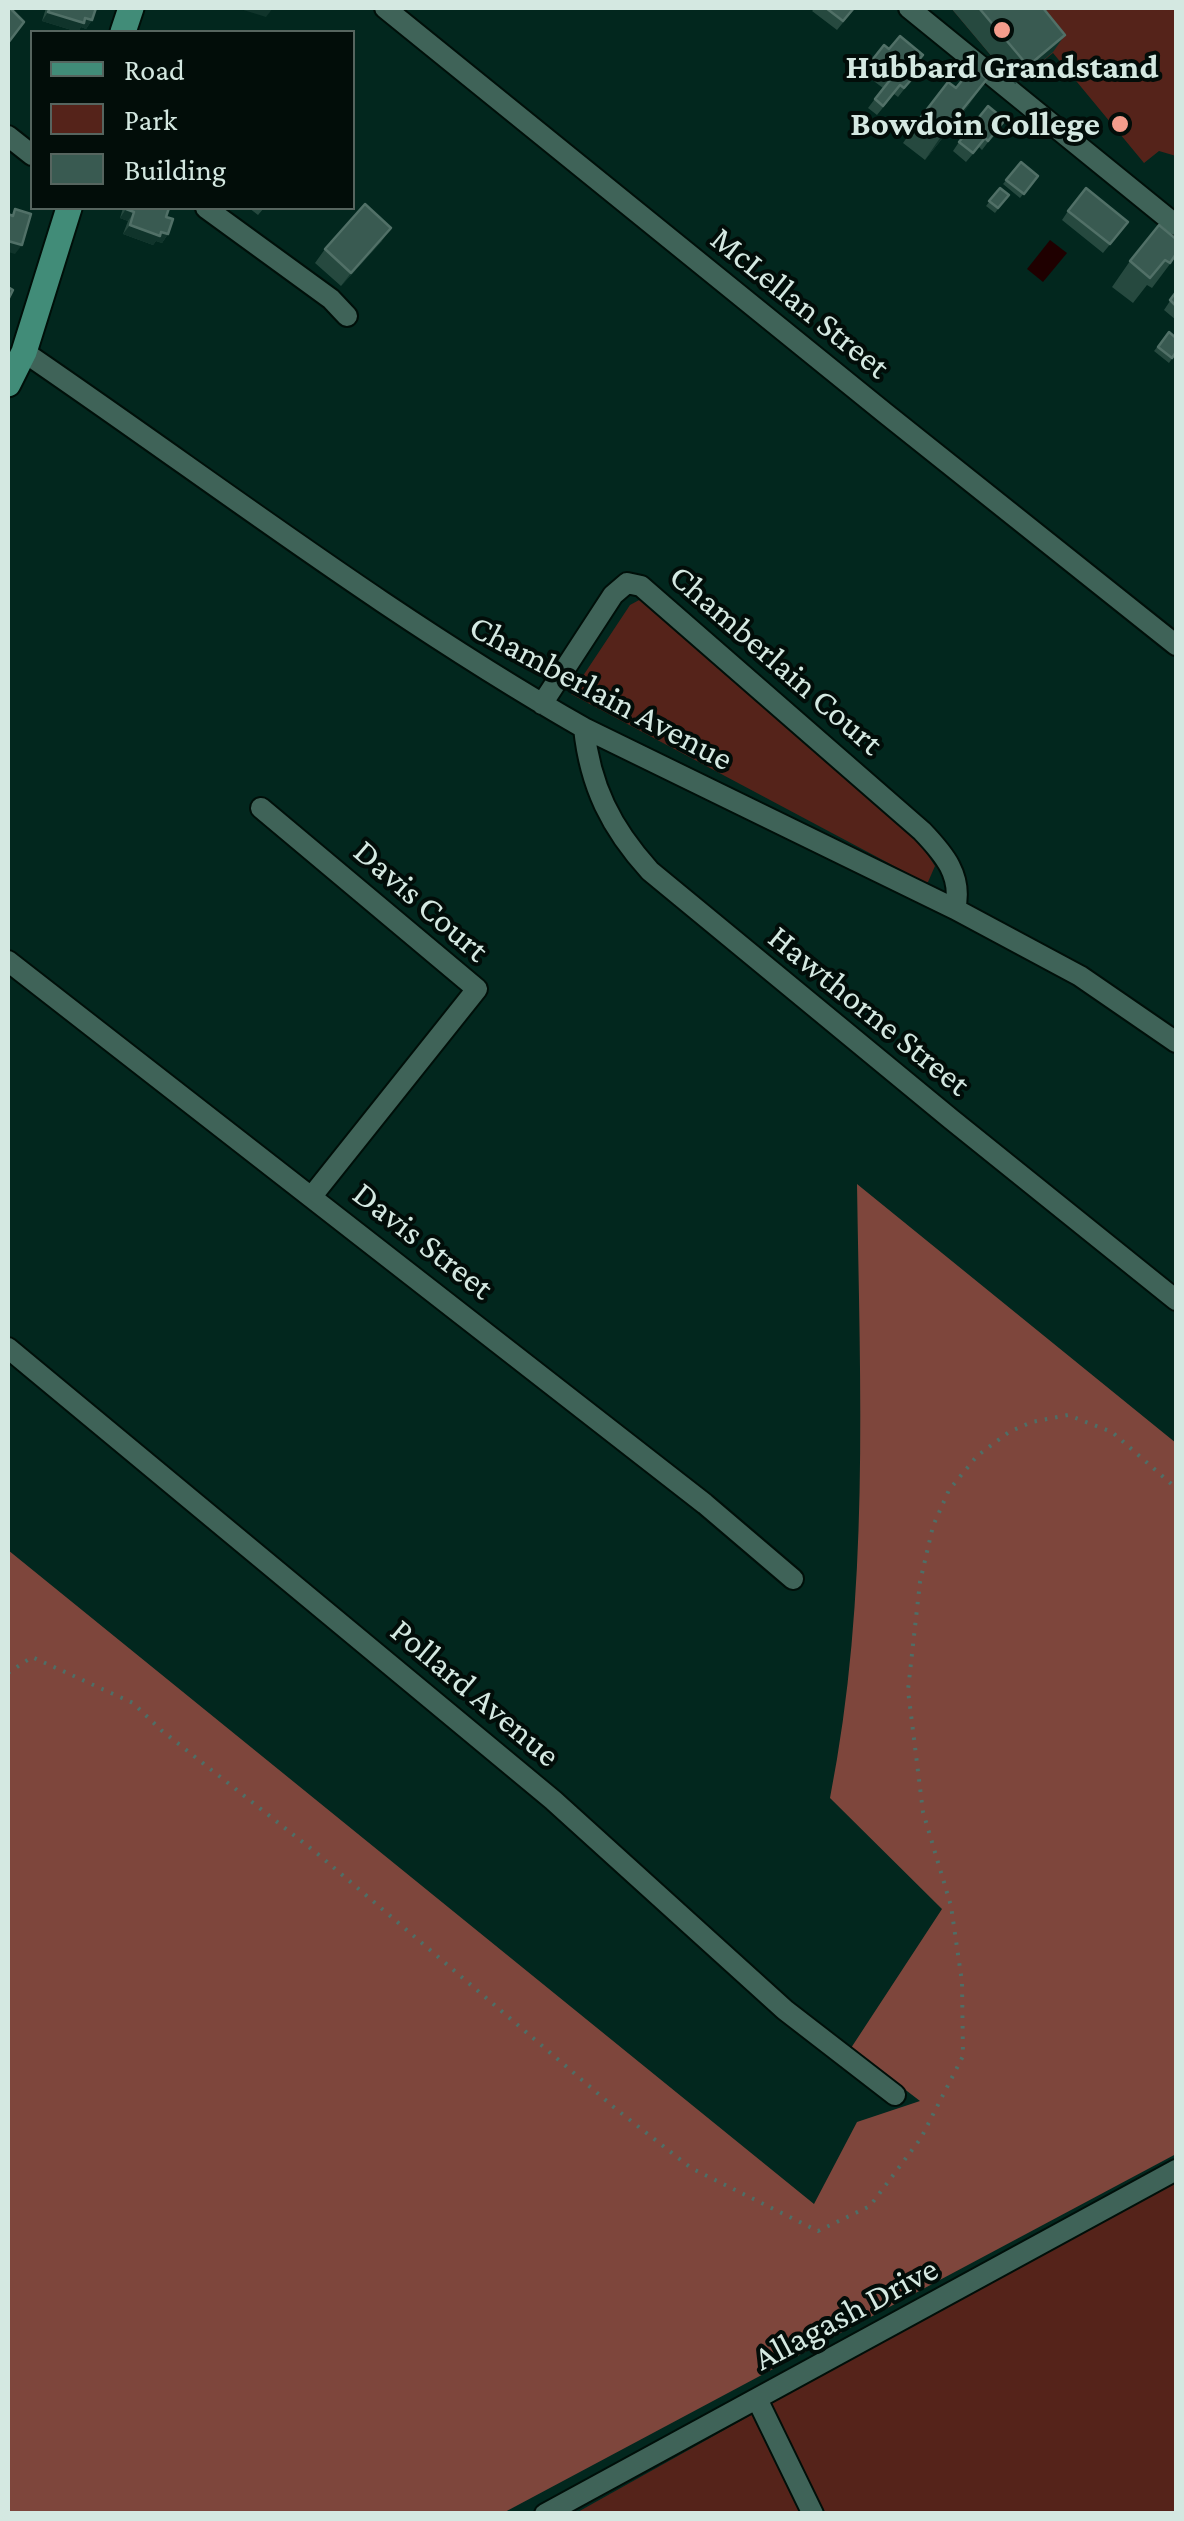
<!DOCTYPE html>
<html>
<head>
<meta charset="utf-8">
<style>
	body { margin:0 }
	#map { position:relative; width:1184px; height:2521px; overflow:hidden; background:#02271e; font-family:"Crimson Pro",serif }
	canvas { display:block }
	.frame { position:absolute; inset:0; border:10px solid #d4e8e1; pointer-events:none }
	.legend { position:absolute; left:30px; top:30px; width:325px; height:180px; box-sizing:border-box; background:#020d09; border:2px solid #56655f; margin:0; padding:12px 18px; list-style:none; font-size:30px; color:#d4e8e1 }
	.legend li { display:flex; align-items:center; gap:20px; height:50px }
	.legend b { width:50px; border:2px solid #56655f }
</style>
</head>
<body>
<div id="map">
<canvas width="1184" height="2521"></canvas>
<div class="frame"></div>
<ul class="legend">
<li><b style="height:12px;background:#418c78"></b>Road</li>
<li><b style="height:28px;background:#55231a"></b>Park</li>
<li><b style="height:28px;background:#395a51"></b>Building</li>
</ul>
</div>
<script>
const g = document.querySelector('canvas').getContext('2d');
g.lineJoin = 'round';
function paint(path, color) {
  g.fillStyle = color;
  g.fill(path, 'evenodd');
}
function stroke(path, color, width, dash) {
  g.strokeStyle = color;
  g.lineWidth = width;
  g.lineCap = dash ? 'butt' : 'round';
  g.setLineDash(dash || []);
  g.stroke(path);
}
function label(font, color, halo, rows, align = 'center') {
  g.font = font + ' "Crimson Pro",serif';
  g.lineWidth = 8;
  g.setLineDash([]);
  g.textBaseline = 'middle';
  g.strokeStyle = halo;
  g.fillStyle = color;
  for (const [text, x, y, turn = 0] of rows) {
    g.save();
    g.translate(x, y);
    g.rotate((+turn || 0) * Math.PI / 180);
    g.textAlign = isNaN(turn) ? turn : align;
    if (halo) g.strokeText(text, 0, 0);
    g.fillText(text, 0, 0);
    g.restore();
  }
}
const green = new Path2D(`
	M951 8H1176V156L1159 151 1144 163 1053 53 1015 84Z
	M641 599 913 833 935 866 928 882H924L571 694 630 605Z
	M1176 2177V2513H576Z`);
const forest = new Path2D(`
	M857 1184 1176 1443V2154L503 2513H8V1550L814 2204 857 2122 920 2101 851 2048 942 1909 830 1798C870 1596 860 1389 857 1184Z`);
const water = new Path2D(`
	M1050 240 1067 253 1043 282 1027 269Z`);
const path = new Path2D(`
	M8 1673 32 1657 133 1703 161 1730 319 1855 616 2109 691 2168 818 2231 870 2206 921 2138 963 2056 962 1982 951 1906 923 1812 908 1690 920 1582 933 1526 949 1490 977 1456 1009 1432 1032 1422 1068 1415 1112 1432 1176 1488`);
const minor = new Path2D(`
	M385 8 885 413 1176 645
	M909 8 1176 225
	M8 136 32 155
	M206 208 331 299 347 316
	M24 352C210 479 388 616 584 728L955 909 1080 976 1176 1042
	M542 704 613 595 627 583 641 586 922 831C944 854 963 876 955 909
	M584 728C590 786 611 828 650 871L951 1119 1176 1300
	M261 808 477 989 312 1196
	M8 961 705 1504 793 1579
	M8 1348 553 1800 785 2010 895 2095
	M757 2399 813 2514
	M545 2514 1176 2170`);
const major = new Path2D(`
	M123 32 131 8
	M8 384 24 352 69 208`);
const wall = new Path2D(`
	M46 8H96L92 20 86 29 81 27 78 32 42 21Z
	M815 8H855L837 30 812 11Z
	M951 8H1043L1053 52 1015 84Z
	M884 45 917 73 898 97 894 94 877 115 868 108 883 88 863 73Z
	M956 88 969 105 925 160 903 143 921 117Z
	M1005 120 982 150 979 147 966 162 953 151 959 142Z
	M1021 162 1038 176 1020 198 1003 184Z
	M1000 188 1009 195 995 213 986 206Z
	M123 208H169L166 217 168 234 162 243 156 241 153 245 123 234 128 221 120 218Z
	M249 208H264L258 215Z
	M1068 211 1121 231 1103 253 1062 220Z
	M1176 239V256L1152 288 1147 285 1133 303 1112 287 1130 261Z
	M382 241 341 286 315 263 325 249Z
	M1176 292V320L1164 310Z
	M1169 332 1176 353 1169 363 1154 351Z`);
const shadedWall = new Path2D(`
	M237 8H273L266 17Z
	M48 12 85 18 92 20 86 29 81 27 78 32 42 21Z
	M1065 35 1053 52 1015 84 1028 66Z
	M987 79 969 105 925 160 942 135Z
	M126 209 134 212 128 221 120 218Z
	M130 225 161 232 168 234 162 243 156 241 153 245 123 234Z
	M391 228 382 241 341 286 351 273Z
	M8 241 22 245 15 254 8 252Z`);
const building = new Path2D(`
	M8 8H10L24 22 8 43Z
	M50 8H96L92 20 85 18 84 23 48 12Z
	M826 8H854L843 21Z
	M979 8H1043L1065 35 1028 66Z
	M900 36 923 55 912 68 917 73 904 88 900 85 883 106 875 99 890 80 869 64 884 45 889 49Z
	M972 68 987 79 942 135 921 117 948 82 956 88Z
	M988 106 1005 120 988 141 985 138 973 153 959 142Z
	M1021 162 1038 176 1024 194 1006 180Z
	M1000 188 1009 195 998 208 989 201Z
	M1086 188 1128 222 1110 244 1068 211Z
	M365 204 391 228 351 273 325 249Z
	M127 208H169L166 217 173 219 168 234 161 232 160 236 130 225 134 212 126 209Z
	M15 209 31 214 22 245 8 241V214L13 216Z
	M1159 225 1176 239V254L1170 263 1165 260 1150 278 1130 261Z
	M8 287 13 290 8 300Z
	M1176 292V306L1170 300Z
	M1169 332 1176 338V352L1172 358 1158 347Z`);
const markers = [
	[1002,30,10,"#f49d8c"],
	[1120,124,10,"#f49d8c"]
];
const poiNames = [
	["Hubbard Grandstand",1002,67],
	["Bowdoin College",1100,124,"right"]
];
const streetNames = [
	["McLellan Street",800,303,39],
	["Chamberlain Court",776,660,41],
	["Chamberlain Avenue",601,693,28],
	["Davis Court",421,901,41],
	["Hawthorne Street",869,1011,39],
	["Davis Street",423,1241,38],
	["Pollard Avenue",475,1693,40],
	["Allagash Drive",846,2314,-28]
];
paint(green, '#55231a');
paint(forest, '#7e463c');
paint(water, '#1f0000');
stroke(minor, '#000f09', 24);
stroke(major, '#000f09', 29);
stroke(path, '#4f6e66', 4, [2.5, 8]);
stroke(minor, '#3f6358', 20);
stroke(major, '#418c78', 25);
paint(wall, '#26493f');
paint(shadedWall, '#10342b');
paint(building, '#395a51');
stroke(building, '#517067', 2.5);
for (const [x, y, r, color] of markers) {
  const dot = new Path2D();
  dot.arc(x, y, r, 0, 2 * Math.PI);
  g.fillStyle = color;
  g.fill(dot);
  stroke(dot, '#020d09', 4);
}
label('bold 35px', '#d4e8e1', '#020d09', poiNames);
label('35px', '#d4e8e1', '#020d09', streetNames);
</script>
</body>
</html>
